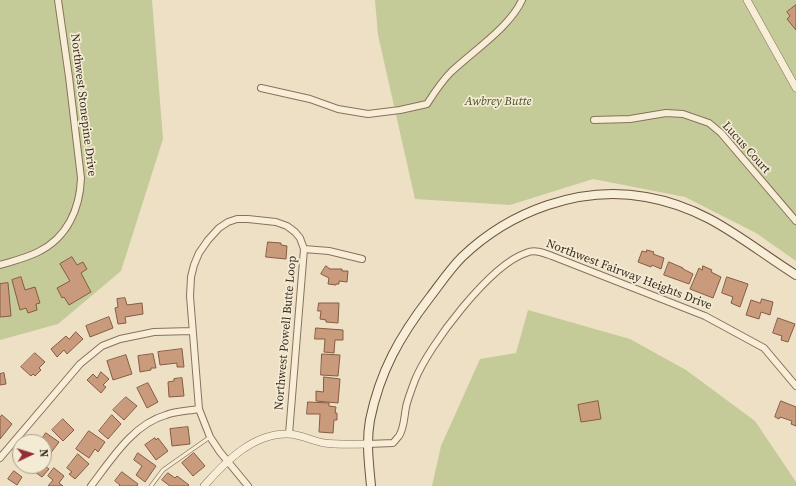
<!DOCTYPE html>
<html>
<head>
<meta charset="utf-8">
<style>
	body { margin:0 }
	#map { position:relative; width:796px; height:486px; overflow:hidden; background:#ede0c5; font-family:"Source Serif 4",serif }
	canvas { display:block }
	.north { position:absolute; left:12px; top:434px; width:40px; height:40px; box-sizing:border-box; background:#f4ebd4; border:1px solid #a99e8c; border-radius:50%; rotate:86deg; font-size:11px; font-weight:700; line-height:16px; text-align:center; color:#382b1f }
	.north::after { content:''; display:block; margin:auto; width:14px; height:18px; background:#942e30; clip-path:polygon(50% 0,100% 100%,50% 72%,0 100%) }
</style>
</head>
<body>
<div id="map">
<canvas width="796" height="486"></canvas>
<div class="north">N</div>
</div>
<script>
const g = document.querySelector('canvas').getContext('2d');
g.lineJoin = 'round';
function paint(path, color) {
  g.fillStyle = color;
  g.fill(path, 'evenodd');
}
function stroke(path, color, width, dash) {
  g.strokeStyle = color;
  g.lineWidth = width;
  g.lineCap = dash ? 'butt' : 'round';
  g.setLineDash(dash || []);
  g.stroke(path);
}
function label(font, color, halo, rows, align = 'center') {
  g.font = font + ' "Source Serif 4",serif';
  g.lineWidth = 3.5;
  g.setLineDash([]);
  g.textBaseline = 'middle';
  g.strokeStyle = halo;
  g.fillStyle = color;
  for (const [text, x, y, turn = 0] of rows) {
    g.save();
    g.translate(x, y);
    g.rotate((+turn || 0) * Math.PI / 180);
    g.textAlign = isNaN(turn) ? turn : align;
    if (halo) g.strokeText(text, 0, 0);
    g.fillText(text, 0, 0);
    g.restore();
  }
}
const green = new Path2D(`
	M0 0H152L163 139 121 271 58 324 0 340Z
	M375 0H796V261L756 233 685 197 593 179 510 205 415 199 378 35Z
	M528 310 630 339 686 370 755 421 796 482V486H432L441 446 480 359 516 353Z`);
const building = new Path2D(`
	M796 5V30L787 19 790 16 787 12Z
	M268 242 281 243V245L287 246 286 259 266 257Z
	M647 250 654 252 653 254 664 258 661 269 652 265 651 267 638 262 642 251 646 252Z
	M72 257 77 265 83 262 87 269 81 273 91 292 69 305 64 297 62 298 57 288 70 281 60 264Z
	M669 262 683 268V269L693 274 689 284 664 275Z
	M326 266 330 269H342V271H348L347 282 339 281V284H336V285L328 284 329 278 321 274Z
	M703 266 712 270 711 272 721 277 713 298 690 289 699 268 702 270Z
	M21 277 25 290 35 287 40 303 36 304 37 310 28 313 26 308 20 310 12 280Z
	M727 277 748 284 740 307 731 303 733 297 722 293Z
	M8 283 11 316 0 317V284Z
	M125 298 127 305 142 303 143 314 125 317 126 323 118 324 115 308 118 307 117 299Z
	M762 299 773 302 770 315 761 312 759 319 746 315 751 300 760 303Z
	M319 303H339L338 323 326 322V320L320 319 321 311H318Z
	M109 317 113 328 90 337 86 326Z
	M778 318 795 324 788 342 781 340 782 336 773 333Z
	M316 328 343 330V340H335L334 353 324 352 325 339H315Z
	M76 332 83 339 67 354 64 350 57 357 51 349 66 336 69 339Z
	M182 349 184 367H177V363L160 365 158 352Z
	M35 353 45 362 39 368 41 370 35 376 33 374 31 376 21 367Z
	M153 354 156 368H151V370L140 372 138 356Z
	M322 354 340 355 338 376 321 375Z
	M126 355 132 374 113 380 107 361Z
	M101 372 109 379 103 385 106 387 101 393 87 380 93 374 97 378Z
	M4 373 6 384 0 385V374Z
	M324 377 340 379 338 403 316 401V391L323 392Z
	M182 378 184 396 169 397 168 382 174 381V379Z
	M148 383 158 402 147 408 137 388Z
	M126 397 137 406 124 420 113 410Z
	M598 401 601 419 581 422 578 405Z
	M781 401 796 407V426L791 424 792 421 780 417 779 419 775 417Z
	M308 402 329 403V406L336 407 335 413H337V420H334L333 433 319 432 320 414H307Z
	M2 415 12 424 0 439V418Z
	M112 415 121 424 108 439 99 431Z
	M63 419 74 430 63 441 52 430Z
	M188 427 190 444 172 446 170 429Z
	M89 431 105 442 98 452 95 449 89 458 76 449Z
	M46 433 59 442 47 458 44 456V442H40Z
	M155 438 156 440 158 438 168 451 156 460 145 445Z
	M138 453 156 466 145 482 136 475 142 466 134 460Z
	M194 453 205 466 193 476 182 463Z
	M78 454 89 464 75 479 69 474 72 472 67 468Z
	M44 465 49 469 42 477 32 470 31 472 23 466Z
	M54 468 64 476 59 483 63 486H48L53 480 48 476Z
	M14 471 22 477 17 485 8 479Z
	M122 472 138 484 137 486H119L120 485 115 481Z
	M168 473 175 478 177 476 189 485 188 486H170L162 480Z`);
const service = new Path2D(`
	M151 486 163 470 210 437`);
const minor = new Path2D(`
	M261 88 310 99 338 109 368 114 400 110 427 104C434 93 442 81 451 72 473 51 510 27 522 0
	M594 120 630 119 666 113 683 114 709 123 721 133 796 221
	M304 249 329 251 362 259
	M0 265C13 261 26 258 38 252 67 238 80 209 81 178L69 77 58 0
	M368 444 393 443C395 441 397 438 399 436 405 427 404 413 407 403 409 396 412 388 415 380 429 345 490 265 526 253 535 249 544 253 552 256L705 316 764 348 796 386
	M0 458 80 364 102 346 120 339 154 332 192 331
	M91 486C111 460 133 424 166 415 176 411 188 411 199 409
	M248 486 220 452 210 437 199 409 190 296 191 277 194 265 199 253 208 240 219 228 228 222 237 219H248L276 222 287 226 295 232 300 238 304 249 289 434`);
const tertiary = new Path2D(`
	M747 0 796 88
	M204 486C225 462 253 433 288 434 300 434 312 441 324 443 338 445 353 444 368 444`);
const secondary = new Path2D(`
	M371 486C369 464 366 442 370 420 380 371 400 336 430 297 440 284 450 269 462 257 510 211 580 185 646 197 709 208 745 243 796 275`);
const parkNames = [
	["Awbrey Butte",498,102]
];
const streetNames = [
	["Northwest Stonepine Drive",83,105,83],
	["Lucus Court",746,148,48],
	["Northwest Fairway Heights Drive",629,275,21],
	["Northwest Powell Butte Loop",286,333,-85]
];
paint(green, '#c5ca99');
paint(building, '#c99b7c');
stroke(building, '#855c42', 1);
stroke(service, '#87725c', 4.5);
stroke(minor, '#87725c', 8);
stroke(tertiary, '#87725c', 8);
stroke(secondary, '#69533f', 10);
stroke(service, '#f8eed8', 3);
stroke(minor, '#f8eed8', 6);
stroke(tertiary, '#f8eed8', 7);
stroke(secondary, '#f8eed8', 8);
label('italic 12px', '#485326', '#f4ebd4', parkNames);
label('12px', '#382b1f', '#f4ebd4', streetNames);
</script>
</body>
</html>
